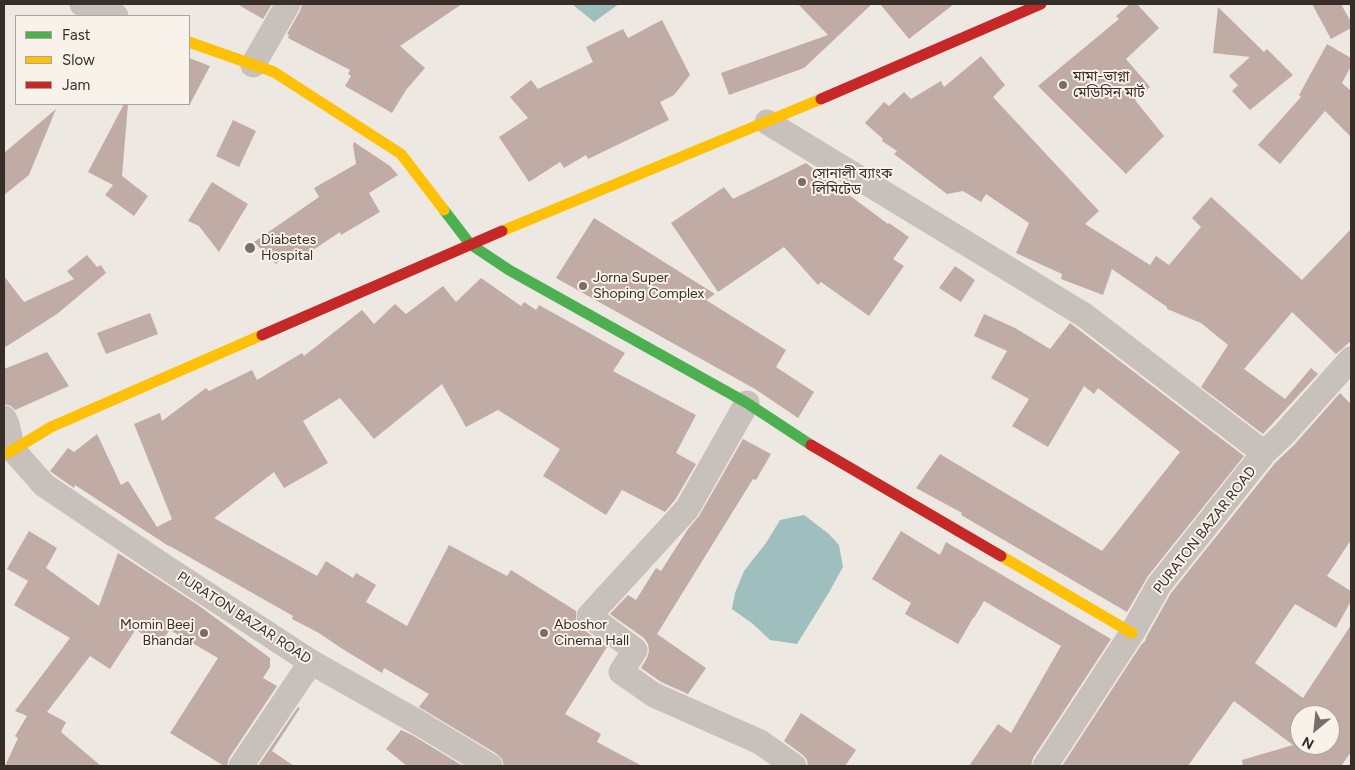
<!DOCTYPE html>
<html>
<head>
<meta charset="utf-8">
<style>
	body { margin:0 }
	#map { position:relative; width:1355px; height:770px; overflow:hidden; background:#eee8e2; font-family:Figtree,sans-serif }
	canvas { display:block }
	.frame { position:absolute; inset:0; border:5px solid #372d29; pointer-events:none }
	.legend { position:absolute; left:15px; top:15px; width:175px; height:90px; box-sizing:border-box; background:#f9f2ea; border:1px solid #aba39d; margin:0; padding:6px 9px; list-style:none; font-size:15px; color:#372d29 }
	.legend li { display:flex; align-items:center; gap:10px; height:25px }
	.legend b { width:25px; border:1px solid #aba39d }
	.north { position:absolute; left:1290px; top:705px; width:50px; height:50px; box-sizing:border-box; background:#f9f2ea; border:1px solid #aba39d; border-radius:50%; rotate:208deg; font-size:14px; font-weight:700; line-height:20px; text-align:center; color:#372d29 }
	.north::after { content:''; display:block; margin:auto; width:18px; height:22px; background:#776e6a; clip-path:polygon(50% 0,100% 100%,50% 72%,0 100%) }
</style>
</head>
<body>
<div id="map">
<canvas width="1355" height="770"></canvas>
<div class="frame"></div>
<ul class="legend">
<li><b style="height:6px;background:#4caf50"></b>Fast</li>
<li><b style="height:6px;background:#ffc107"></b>Slow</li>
<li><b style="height:6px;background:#c62828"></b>Jam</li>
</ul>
<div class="north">N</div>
</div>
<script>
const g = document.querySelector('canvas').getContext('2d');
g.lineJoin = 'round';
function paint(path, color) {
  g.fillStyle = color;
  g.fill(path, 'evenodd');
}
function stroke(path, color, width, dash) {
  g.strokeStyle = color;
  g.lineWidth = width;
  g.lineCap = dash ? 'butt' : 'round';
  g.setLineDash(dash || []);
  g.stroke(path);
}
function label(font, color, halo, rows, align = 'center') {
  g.font = font + ' Figtree,"Noto Sans Bengali",sans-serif';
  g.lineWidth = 4;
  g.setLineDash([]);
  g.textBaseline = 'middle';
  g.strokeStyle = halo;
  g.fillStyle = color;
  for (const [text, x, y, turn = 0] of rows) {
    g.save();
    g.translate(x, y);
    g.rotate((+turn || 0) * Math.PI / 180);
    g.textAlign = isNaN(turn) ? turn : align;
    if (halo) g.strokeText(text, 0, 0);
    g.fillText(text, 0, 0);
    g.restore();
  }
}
const water = new Path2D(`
	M572 4H619L594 22Z
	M804 515 829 534 839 545 843 567 828 594 797 644 770 640 753 624 732 609 735 593 744 571 766 543 780 520Z`);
const building = new Path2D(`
	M237 4H272L263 19Z
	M302 4H462L400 46 425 68 406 90 392 113 345 86 351 76 348 74 350 70 288 38 289 35 287 34 300 11Z
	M798 4H872L804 68 729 95 721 73 828 35Z
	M880 4H954L909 39Z
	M1130 4H1137L1159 28 1126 59 1150 87 1135 100 1164 136 1126 174 1038 86 1119 19 1116 16Z
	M1312 4H1341L1351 22V28L1331 39Z
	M1218 7 1264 52 1267 49 1293 75 1250 110 1232 91 1238 85 1229 76 1250 57 1213 53Z
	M662 20 690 75 674 95 660 102 669 120 588 159 586 155 564 168 560 162 529 182 499 137 528 118 510 97 531 80 538 89 593 62 586 47 623 29 628 38Z
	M1327 44 1351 58V66L1342 83 1351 91V137L1325 111 1280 164 1258 145 1301 97 1299 95Z
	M981 56 1005 85 993 97 1099 211 1085 224 1150 265 1156 256 1169 265 1201 227 1192 218 1211 197 1302 280 1351 229V341L1336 354 1292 312 1244 369 1285 399 1311 368 1318 374 1263 434 1201 387 1228 345 1201 323 1167 309V307L1112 269 1103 295 1061 279 1062 274 1016 253 1029 223 986 194 981 202 963 191 947 194 894 154 897 151 882 141 883 139 865 123 884 102 889 106 904 92 911 99 941 81 944 87Z
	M189 58 210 66 189 106Z
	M124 104H128L122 176 148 196 134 216 105 195 113 185 88 172Z
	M56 109 29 175 4 195V153Z
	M233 120 256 131 239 167 216 156Z
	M354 142 390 166 398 175 369 193 380 212 341 235 340 232 295 262 288 252 276 264 254 242 319 197 314 188 356 164 353 145Z
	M806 163 888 224 889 223 909 237 893 259 904 266 869 316 821 282 818 285 784 247 718 292 671 223 724 187 733 199Z
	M212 182 248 204 219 252 199 226 188 221Z
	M594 218 715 294 706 300 786 350 776 367 814 392 798 418 755 389 556 278Z
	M87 255 97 267 101 265 106 273 57 314 4 348V276L24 302 74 279 67 271Z
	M955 266 975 280 961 302 939 288Z
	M481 278 521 306 524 302 536 310 539 305 625 353 613 371 696 415 676 453 696 464 675 500 665 512 622 490 606 515 543 476 560 449 498 410 466 427 442 384 374 439 340 398 303 421 328 463 284 488 274 472 214 518 317 576 326 561 353 578 356 573 376 585 366 602 407 626 449 545 507 576 511 570 576 611V621L580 627 607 647 565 714 601 734 597 742 642 766H504L502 759 497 754 419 707 429 694 384 668 382 673 341 648 319 633 292 619 293 616 168 545 170 547 75 485 74 488 54 474 50 471 68 448 74 452 97 434 121 485 128 481 157 527 172 519 134 424 160 413 162 421 206 388 209 391 252 370 257 380 302 353 304 356 362 310 374 324 395 304 406 314 443 286 456 302Z
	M150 313 158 334 106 354 97 333Z
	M984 314 1015 328 1050 349 1070 323 1244 456 1148 576 1127 612 961 515 962 513 916 488 940 454 1102 551 1180 452 1098 388 1094 394 1084 386 1048 447 1012 426 1029 399 991 378 1007 351 974 336Z
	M47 352 69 386 15 410 11 406 4 404V369Z
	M1340 393 1351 404V540L1327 576 1351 591V601L1336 628 1295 604 1255 663 1303 698 1351 625V752L1341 766H1243L1242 760 1293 745 1234 701 1188 766H1062L1141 645 1145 641 1147 636 1171 593 1275 463 1294 445ZM1300 715H1330V745H1300Z
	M743 439 771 454 756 480 753 479 657 634 706 668 688 694 661 682 641 668 647 658 649 651 648 644 644 638 610 614 628 595 636 600 656 568 661 571 688 529 699 516Z
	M29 531 57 548 46 568 99 606 118 553 198 605 270 658V667L263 678 277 686 229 758 227 766H224L170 733 218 658 170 630 157 646 136 629 110 669 90 656 47 712 66 722 61 732 101 766H5L18 738 15 736 27 716 15 711 70 638 14 605 28 581 7 569Z
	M901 531 940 555 946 542 1111 639 1033 758 1031 766H969L998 724 1011 733 1061 646 984 601 974 618H973L958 644 905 614 911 603 872 579Z
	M298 707 300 708 272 751 294 766H258Z
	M801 713 856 750 845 766H808L807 760 803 755 784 741Z
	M401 730 412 735 463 766H407L386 749Z`);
const street = new Path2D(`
	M82 4 116 16
	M253 65 288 4
	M767 122 1084 315 1264 453
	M747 403 687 509 589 616 635 650 621 672 654 695 760 742 794 766
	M4 418 7 424 13 450 44 485 164 566 311 662 419 723 490 766
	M241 766 311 662
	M1045 766 1132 633 1159 585 1264 453 1283 435 1351 359`);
const fast = new Path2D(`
	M444 210 470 244 509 270 747 403 811 445`);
const slow = new Path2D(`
	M189 42 274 72 401 154 444 210
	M502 231 821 99
	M4 454 13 450 51 427 262 335
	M1001 556 1132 633`);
const jam = new Path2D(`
	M821 99 1041 4
	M262 335 502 231
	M811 445 1001 556`);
const markers = [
	[1063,85,5,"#776e6a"],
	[802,182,5,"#776e6a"],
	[250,248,6,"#776e6a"],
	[583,286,5,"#776e6a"],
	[204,633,5,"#776e6a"],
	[544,633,5,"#776e6a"]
];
const poiNames = [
	["মামা-ভাগ্না",1073,77],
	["মেডিসিন মার্ট",1073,93],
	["সোনালী ব্যাংক",812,174],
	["লিমিটেড",812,190],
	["Diabetes",261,240],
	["Hospital",261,256],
	["Jorna Super",593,278],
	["Shoping Complex",593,294],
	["Momin Beej",194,625,"right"],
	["Bhandar",194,641,"right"],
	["Aboshor",554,625],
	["Cinema Hall",554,641]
];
const streetNames = [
	["PURATON BAZAR ROAD",1205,530,-52],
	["PURATON BAZAR ROAD",244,618,33]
];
paint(water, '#9fbfbe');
paint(building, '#c0aca4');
stroke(street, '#c7c0bb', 25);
stroke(fast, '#4caf50', 11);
stroke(slow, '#ffc107', 11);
stroke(jam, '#c62828', 11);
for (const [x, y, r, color] of markers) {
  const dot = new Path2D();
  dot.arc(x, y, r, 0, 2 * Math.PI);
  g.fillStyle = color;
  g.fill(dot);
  stroke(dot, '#f9f2ea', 2);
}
label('14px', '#372d29', '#f9f2ea', poiNames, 'left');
label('14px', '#372d29', '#f9f2ea', streetNames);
</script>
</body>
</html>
